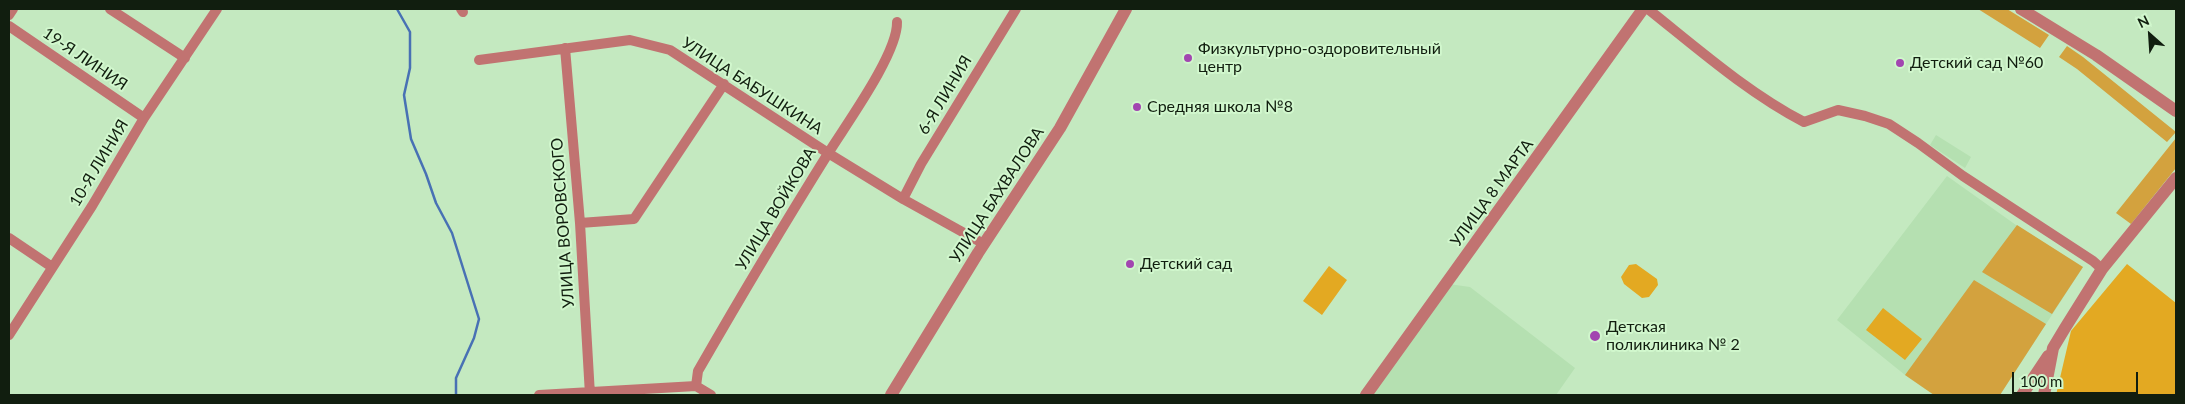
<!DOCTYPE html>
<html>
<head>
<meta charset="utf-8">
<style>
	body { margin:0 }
	#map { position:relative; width:2185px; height:404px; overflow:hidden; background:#c4e9c0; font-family:Lato,sans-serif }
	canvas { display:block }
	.frame { position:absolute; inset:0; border:10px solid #111e0f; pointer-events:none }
	.north { position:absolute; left:2125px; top:10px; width:50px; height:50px; -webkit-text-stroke:4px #d1f7cd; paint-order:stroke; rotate:334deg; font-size:14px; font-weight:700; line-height:20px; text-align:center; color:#111e0f }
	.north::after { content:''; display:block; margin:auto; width:18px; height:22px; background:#111e0f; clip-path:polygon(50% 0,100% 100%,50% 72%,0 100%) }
	.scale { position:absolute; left:2012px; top:372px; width:126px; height:22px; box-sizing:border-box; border:2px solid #111e0f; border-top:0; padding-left:6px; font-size:15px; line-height:18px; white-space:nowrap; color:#111e0f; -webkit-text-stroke:4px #d1f7cd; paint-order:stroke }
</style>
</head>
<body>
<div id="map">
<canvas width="2185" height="404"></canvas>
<div class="frame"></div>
<div class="north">N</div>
<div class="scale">100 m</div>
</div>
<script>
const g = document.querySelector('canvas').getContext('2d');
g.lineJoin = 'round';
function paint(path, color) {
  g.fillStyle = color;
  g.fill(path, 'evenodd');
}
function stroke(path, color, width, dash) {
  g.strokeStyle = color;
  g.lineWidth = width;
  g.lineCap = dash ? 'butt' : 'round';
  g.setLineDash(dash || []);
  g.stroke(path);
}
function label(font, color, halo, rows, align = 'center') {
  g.font = font + ' Lato,sans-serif';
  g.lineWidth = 4;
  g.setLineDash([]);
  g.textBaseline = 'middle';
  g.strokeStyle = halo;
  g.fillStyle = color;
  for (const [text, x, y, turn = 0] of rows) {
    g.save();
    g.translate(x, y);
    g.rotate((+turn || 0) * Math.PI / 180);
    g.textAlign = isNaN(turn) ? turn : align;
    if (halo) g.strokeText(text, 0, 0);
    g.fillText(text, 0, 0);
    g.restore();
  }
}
const built = new Path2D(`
	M1936 135 1971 157 1965 168 1930 145Z
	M1947 176 2016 225 2083 267 2000 395H1934L1905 375 1837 320Z
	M1449 284 1470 287 1575 368 1556 395H1369Z`);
const green = new Path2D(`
	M1636 264 1657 279 1658 285 1649 297 1642 298 1624 284 1621 277 1629 265Z
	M2127 264 2176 303V395H2056L2071 331Z
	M1329 266 1347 280 1322 315 1303 301Z
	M1883 308 1922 339 1905 360 1866 330Z`);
const forest = new Path2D(`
	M1978 9H2007L2049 35 2040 48Z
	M2067 46 2083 57 2176 132 2167 142 2077 69 2059 57Z
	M2176 138V168L2131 224 2116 213Z
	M2017 225 2083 267 2052 314 1982 272Z
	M1974 280 2046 324 2000 395H1934L1905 375Z`);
const stream = new Path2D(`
	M397 9 410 32V68L404 95 411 139 426 174 436 203 452 233 479 319 474 338 456 378V395`);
const minor = new Path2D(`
	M110 9 185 58
	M461 9 463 12
	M1648 9C1697 48 1748 93 1804 122L1838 110 1865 116 1889 124 1918 143 1963 176 2093 261 2102 269
	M9 15 13 9
	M9 26 144 118
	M565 48 580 223 590 395
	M479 60 630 40 670 50 828 153 903 199 984 244
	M903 199 921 164 1016 9
	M580 223 634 219 724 84
	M9 238 52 267
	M9 335 92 206 144 118 217 9
	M696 386 698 371C740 298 784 224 829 152 847 123 898 53 897 22
	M539 395 696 386 711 395`);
const tertiary = new Path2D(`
	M2021 9 2096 55 2176 111
	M891 395 978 253 1060 128 1126 9
	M1366 395 1643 9
	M2022 395 2048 356
	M2044 395 2053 348 2065 328 2102 269 2176 178`);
const markers = [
	[1188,58,5,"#a246b0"],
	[1900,63,5,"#a246b0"],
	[1137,107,5,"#a246b0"],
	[1130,264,5,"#a246b0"],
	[1595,336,6,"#a246b0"]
];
const poiNames = [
	["Физкультурно-оздоровительный",1198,49],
	["центр",1198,67],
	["Детский сад №60",1910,63],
	["Средняя школа №8",1147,107],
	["Детский сад",1140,264],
	["Детская",1606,327],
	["поликлиника № 2",1606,345]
];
const streetNames = [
	["19-Я ЛИНИЯ",85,59,34],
	["УЛИЦА БАБУШКИНА",752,86,33],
	["6-Я ЛИНИЯ",945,95,-59],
	["10-Я ЛИНИЯ",99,163,-59],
	["УЛИЦА 8 МАРТА",1492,193,-54],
	["УЛИЦА БАХВАЛОВА",997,195,-57],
	["УЛИЦА ВОЙКОВА",776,209,-59],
	["УЛИЦА ВОРОВСКОГО",563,223,-94]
];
paint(built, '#b5e0b1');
paint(green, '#e3a922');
paint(forest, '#d3a23e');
stroke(stream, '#4871b4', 2.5);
stroke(minor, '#c17371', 10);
stroke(tertiary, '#c17371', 12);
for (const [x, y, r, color] of markers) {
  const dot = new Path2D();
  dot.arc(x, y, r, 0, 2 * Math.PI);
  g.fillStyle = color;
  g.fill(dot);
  stroke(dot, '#d1f7cd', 2);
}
label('16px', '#111e0f', '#d1f7cd', poiNames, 'left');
label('16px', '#111e0f', '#d1f7cd', streetNames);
</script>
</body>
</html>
